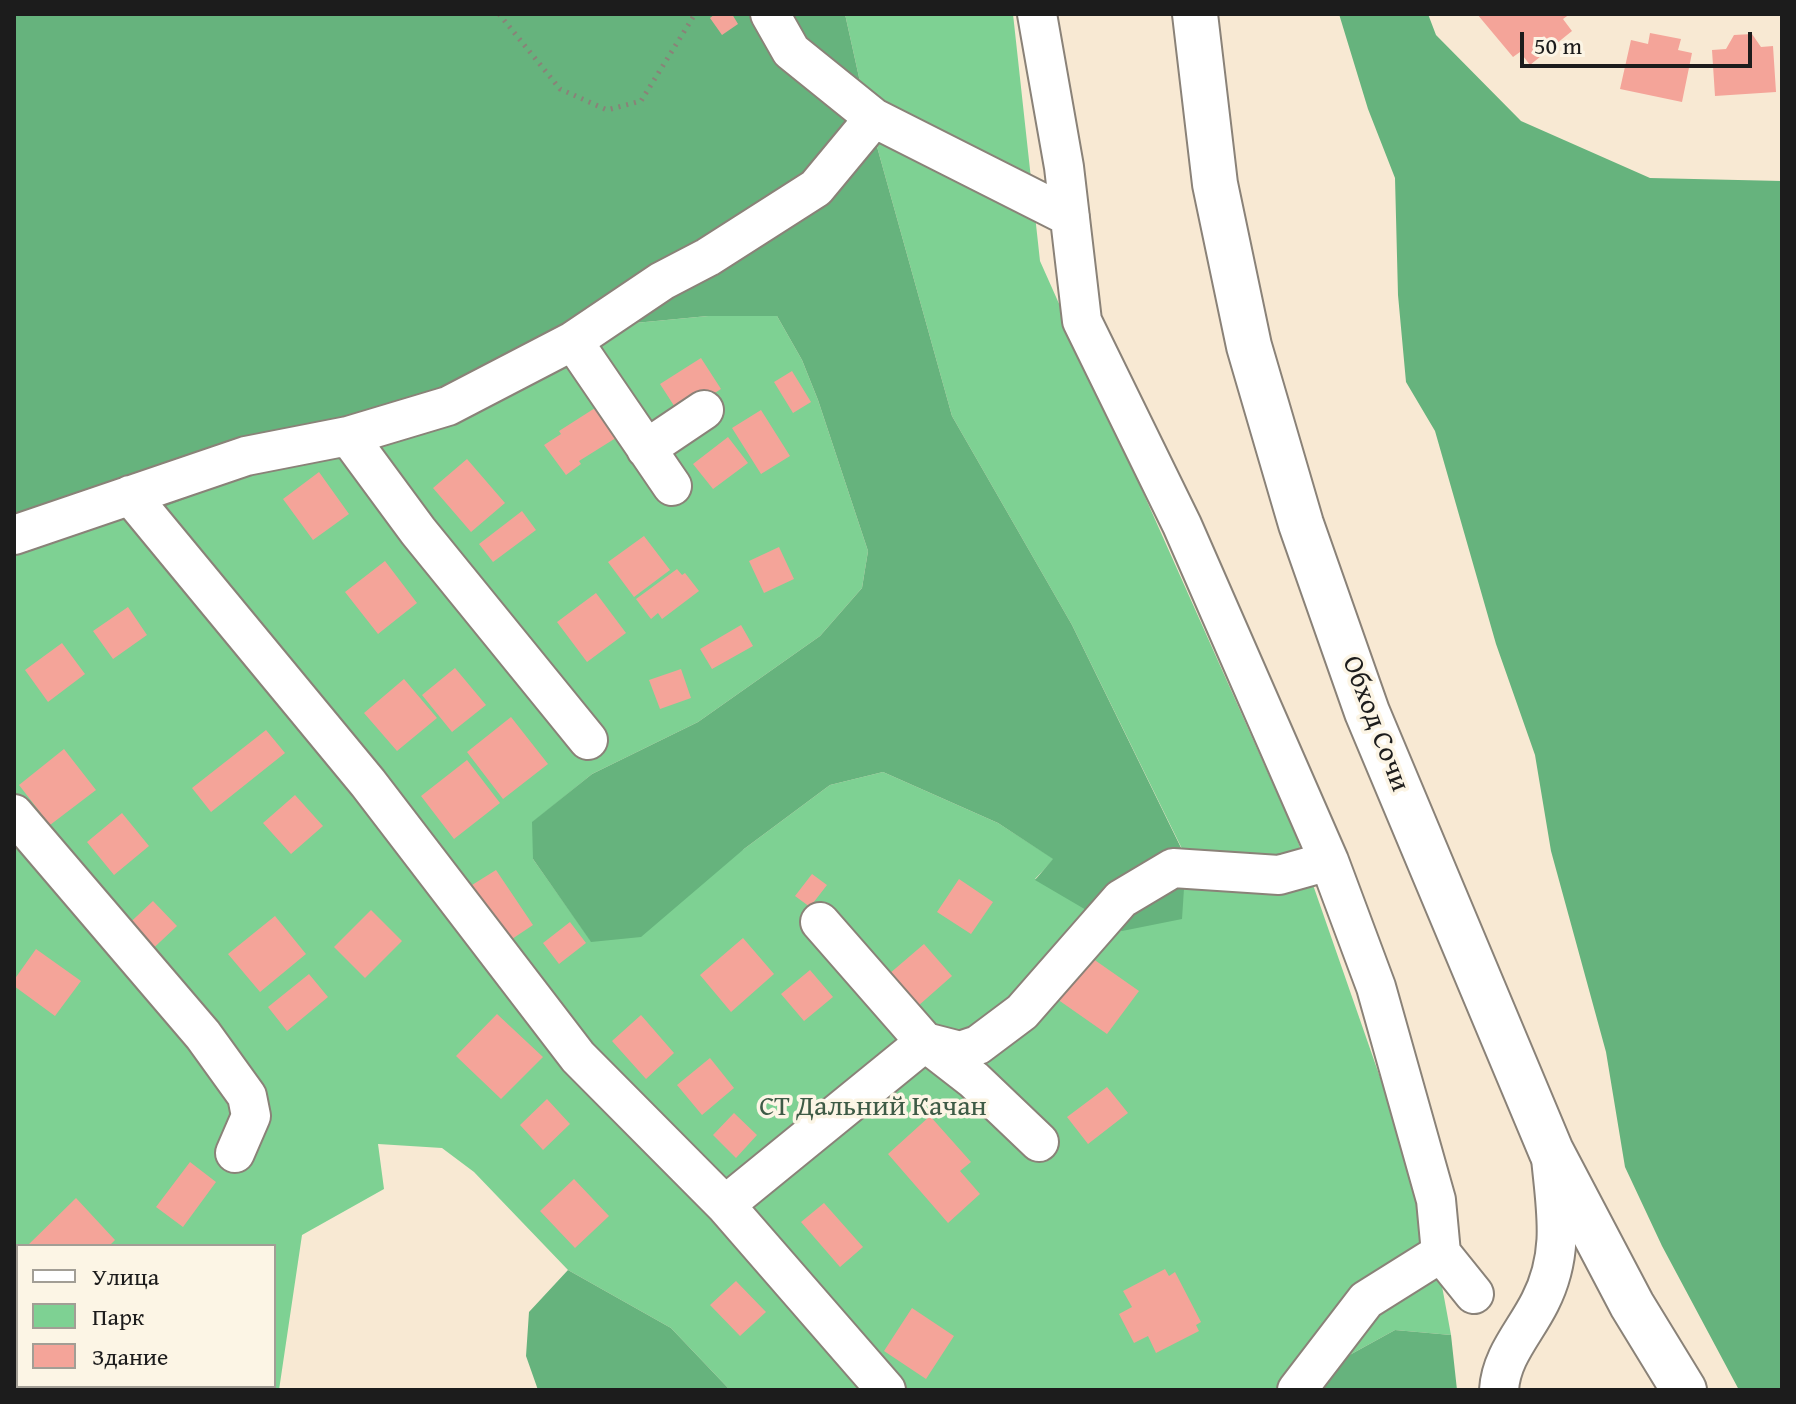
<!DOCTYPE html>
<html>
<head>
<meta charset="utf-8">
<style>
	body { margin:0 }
	#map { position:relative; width:1796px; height:1404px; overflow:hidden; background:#f8e9d3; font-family:"Gentium Book Plus",serif }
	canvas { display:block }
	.frame { position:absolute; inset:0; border:16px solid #1c1c1c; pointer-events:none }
	.legend { position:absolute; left:16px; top:1244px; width:260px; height:144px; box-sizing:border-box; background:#fcf5e5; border:2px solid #a29e95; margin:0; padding:10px 14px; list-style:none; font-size:24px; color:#1c1c1c }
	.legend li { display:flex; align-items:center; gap:16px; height:40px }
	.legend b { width:40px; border:2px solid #a29e95 }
	.scale { position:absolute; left:1520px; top:32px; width:232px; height:36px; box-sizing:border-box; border:4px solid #1c1c1c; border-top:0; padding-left:10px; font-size:24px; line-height:28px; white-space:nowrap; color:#1c1c1c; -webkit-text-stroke:6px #fcf5e5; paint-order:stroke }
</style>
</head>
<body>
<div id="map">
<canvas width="1796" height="1404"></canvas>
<div class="frame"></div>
<ul class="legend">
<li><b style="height:10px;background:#fff"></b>Улица</li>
<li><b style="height:22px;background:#7ed193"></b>Парк</li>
<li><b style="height:22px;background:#f4a499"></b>Здание</li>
</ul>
<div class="scale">50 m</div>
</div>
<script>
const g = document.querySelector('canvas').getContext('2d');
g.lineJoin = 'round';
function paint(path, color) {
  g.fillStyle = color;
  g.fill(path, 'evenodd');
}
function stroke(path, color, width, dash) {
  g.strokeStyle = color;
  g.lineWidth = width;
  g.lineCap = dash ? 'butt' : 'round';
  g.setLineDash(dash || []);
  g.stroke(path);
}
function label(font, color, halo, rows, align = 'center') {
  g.font = font + ' "Gentium Book Plus",serif';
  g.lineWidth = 7;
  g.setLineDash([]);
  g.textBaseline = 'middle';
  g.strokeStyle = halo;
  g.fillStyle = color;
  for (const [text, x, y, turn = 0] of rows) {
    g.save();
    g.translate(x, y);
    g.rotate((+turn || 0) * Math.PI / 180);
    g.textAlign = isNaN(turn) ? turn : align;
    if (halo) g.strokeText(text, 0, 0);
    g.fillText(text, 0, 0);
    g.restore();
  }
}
const green = new Path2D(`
	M845 14H1013L1040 261 1296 836 1430 1221 1451 1335 1395 1330 1286 1390H730L671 1328 568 1270 474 1172 442 1148 378 1144 384 1189 302 1235 279 1390H14V533L562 330 708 316H777L802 360 818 400 868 551 862 588 820 636 698 722 592 774 533 822V859L591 941 744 849 830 785 883 772 998 823 1054 859 1035 879 1186 857 1072 625 952 416 864 100ZM18 1246H274V1386H18Z`);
const forest = new Path2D(`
	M14 14H845L864 100 952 416 1072 625 1186 858 1182 919 1122 931 1035 880 1053 859 998 823 883 772 830 785 744 849 641 937 591 942 533 859 532 822 592 774 698 722 820 636 862 588 868 551 818 400 802 360 777 316H708L562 330 348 436 138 517 14 533Z
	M1339 14H1428L1436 35 1521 121 1650 178 1782 181V1390H1739L1662 1246 1625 1167 1606 1052 1551 851 1535 755 1496 644 1435 431 1406 382 1398 295 1395 178 1368 109Z
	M568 1270 671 1328 730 1390H538L526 1356 529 1312Z
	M1395 1330 1451 1335 1457 1390H1286Z`);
const building = new Path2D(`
	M715 14H732L738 24 722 35 710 18Z
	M1477 14H1570L1563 19 1572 31 1530 65 1520 52 1513 57Z
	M1650 33 1681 39 1678 50 1692 53 1682 102 1620 89 1631 40 1648 44Z
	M1752 34 1761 47 1773 46 1776 92 1715 96 1712 50 1726 49 1734 35Z
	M701 358 721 389 680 415 660 384Z
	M792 371 811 402 793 413 774 382Z
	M606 401 627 431 579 461 581 464 566 475 544 445 561 434 559 431Z
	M761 410 790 456 761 474 732 428Z
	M728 437 748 463 713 489 693 464Z
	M467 459 505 503 471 532 433 488Z
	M319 472 349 514 313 540 283 499Z
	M522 511 536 530 493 562 479 544Z
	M644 536 670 570 634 597 608 562Z
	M779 547 794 579 764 593 749 561Z
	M385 561 417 603 378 634 345 592Z
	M677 569 682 575 685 573 699 591 662 619 658 613 651 619 636 599Z
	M596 593 626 633 587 662 557 622Z
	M128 607 147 635 113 659 93 631Z
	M741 625 753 646 712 669 700 649Z
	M62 643 85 674 48 702 25 670Z
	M455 668 486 705 452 732 422 695Z
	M681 669 691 698 660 709 649 680Z
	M404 679 437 718 397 751 364 713Z
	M511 717 548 764 503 799 467 752Z
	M266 730 285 753 211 812 192 788Z
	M64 749 96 790 50 825 19 785Z
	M467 760 500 803 454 839 421 796Z
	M295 795 323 826 291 854 263 823Z
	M122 813 149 846 114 875 87 842Z
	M496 870 533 925 509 941 472 885Z
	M812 874 827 885 810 907 795 896Z
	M959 879 993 902 971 934 937 912Z
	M153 901 177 926 144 957 120 932Z
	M371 910 402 941 365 978 334 947Z
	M275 916 306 954 260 992 228 954Z
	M570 922 586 943 559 964 543 943Z
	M743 938 774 974 731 1012 700 975Z
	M924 944 952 976 918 1006 889 974Z
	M36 949 81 981 55 1016 14 986V980Z
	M1089 956 1139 991 1107 1034 1057 999Z
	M810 970 833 997 804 1021 781 994Z
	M309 974 328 997 287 1031 268 1007Z
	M497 1014 543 1057 501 1099 456 1056Z
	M641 1015 674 1053 646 1079 612 1041Z
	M710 1058 734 1088 702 1115 677 1085Z
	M1107 1087 1128 1113 1088 1144 1067 1117Z
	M547 1099 570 1124 543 1150 520 1125Z
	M734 1113 757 1135 736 1158 713 1135Z
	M930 1116 971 1162 960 1171 980 1194 948 1223 888 1154Z
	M190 1162 216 1182 183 1227 156 1207Z
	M574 1179 609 1216 575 1248 540 1211Z
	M76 1198 115 1240 109 1246H27Z
	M824 1203 863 1247 840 1267 801 1222Z
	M1165 1269 1169 1276 1175 1272 1201 1322 1196 1325 1199 1331 1156 1353 1148 1336 1134 1343 1119 1314 1132 1307 1123 1291Z
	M736 1281 766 1312 740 1336 710 1305Z
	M912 1308 954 1336 926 1379 884 1351Z`);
const path = new Path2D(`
	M499 14 560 89 607 110 641 101 695 14`);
const minor = new Path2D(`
	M770 14 791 51 874 118 1070 217
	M1037 14 1064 167 1082 321 1182 525 1329 861 1376 987 1436 1200 1441 1253 1474 1294
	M573 341 672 486
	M348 436 418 531 588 740
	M646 449 704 410
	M130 495 368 783 578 1057 725 1205 925 1042 960 1051 978 1045 1022 1012 1121 899 1173 868 1279 875 1329 861
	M14 535 246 456 348 436 448 406 573 341 662 281 708 257 816 188 874 118
	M14 814 203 1035 247 1096 251 1116 235 1153
	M820 922 925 1042 974 1080 1039 1142
	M725 1205 886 1390
	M14 1328 18 1333
	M63 1386 67 1390
	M1297 1390 1366 1300 1441 1253
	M1499 1390C1501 1356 1525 1332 1540 1302 1565 1253 1556 1210 1551 1158`);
const highway = new Path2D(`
	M1195 14 1215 184 1249 346 1301 524 1367 712 1551 1151 1632 1305 1684 1390`);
const streetNames = [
	["Обход Сочи",1375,724,69]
];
const parkNames = [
	["СТ Дальний Качан",873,1108]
];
paint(green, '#7ed193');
paint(forest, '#66b37d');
paint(building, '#f4a499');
stroke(minor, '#8a8278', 42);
stroke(highway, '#8a8278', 48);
stroke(path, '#8a8278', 5, [2, 6]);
stroke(minor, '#fff', 38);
stroke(highway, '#fff', 44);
label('28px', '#1c1c1c', '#fcf5e5', streetNames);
label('28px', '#3e5b46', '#fcf5e5', parkNames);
</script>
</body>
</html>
